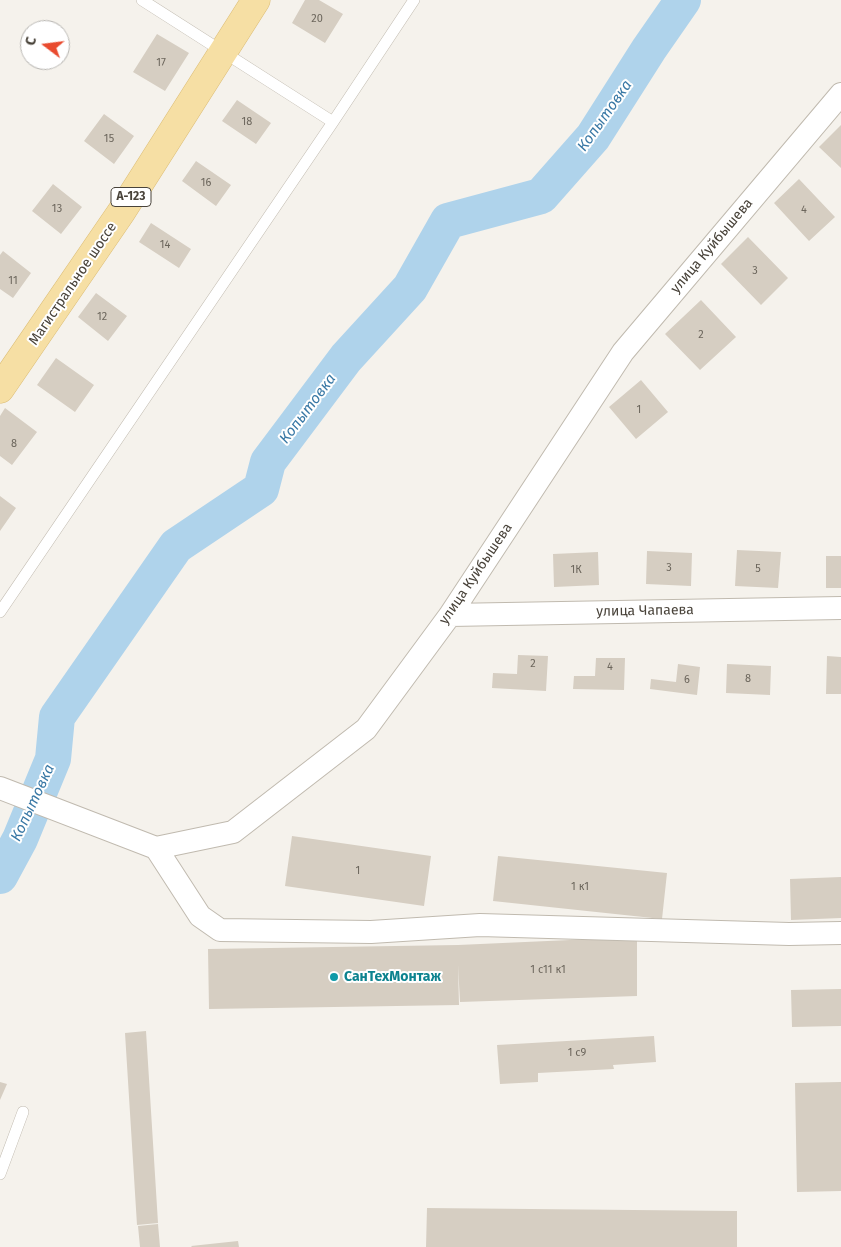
<!DOCTYPE html>
<html>
<head>
<meta charset="utf-8">
<style>
	body { margin:0 }
	#map { position:relative; width:841px; height:1247px; overflow:hidden; background:#f5f2ec; font-family:"Fira Sans",sans-serif }
	canvas { display:block }
	.north { position:absolute; left:20px; top:20px; width:50px; height:50px; box-sizing:border-box; background:#fff; border:1px solid #b6b4b0; border-radius:50%; rotate:285deg; font-size:14px; font-weight:700; line-height:20px; text-align:center; color:#49433a }
	.north::after { content:''; display:block; margin:auto; width:18px; height:22px; background:#e94b2f; clip-path:polygon(50% 0,100% 100%,50% 72%,0 100%) }
</style>
</head>
<body>
<div id="map">
<canvas width="841" height="1247"></canvas>
<div class="north">С</div>
</div>
<script>
const g = document.querySelector('canvas').getContext('2d');
g.lineJoin = 'round';
function stroke(path, color, width, dash) {
  g.strokeStyle = color;
  g.lineWidth = width;
  g.lineCap = dash ? 'butt' : 'round';
  g.setLineDash(dash || []);
  g.stroke(path);
}
function paint(path, color) {
  g.fillStyle = color;
  g.fill(path, 'evenodd');
}
function label(font, color, halo, rows, align = 'center') {
  g.font = font + ' "Fira Sans",sans-serif';
  g.lineWidth = 4;
  g.setLineDash([]);
  g.textBaseline = 'middle';
  g.strokeStyle = halo;
  g.fillStyle = color;
  for (const [text, x, y, turn = 0] of rows) {
    g.save();
    g.translate(x, y);
    g.rotate((+turn || 0) * Math.PI / 180);
    g.textAlign = isNaN(turn) ? turn : align;
    if (halo) g.strokeText(text, 0, 0);
    g.fillText(text, 0, 0);
    g.restore();
  }
}
const river = new Path2D(`
	M0 876 20 839 53 759 57 717 176 546 261 489 268 462 346 358 410 288 448 221 541 196 593 137 649 49 683 0`);
const building = new Path2D(`
	M305 0H319L343 14 325 43 292 23Z
	M157 34 189 53 165 91 133 72Z
	M237 100 271 123 256 144 222 121Z
	M104 114 134 136 114 164 84 141Z
	M841 125V168L819 147Z
	M196 161 231 185 216 206 182 181Z
	M799 179 835 217 809 241 774 203Z
	M53 184 82 207 61 234 32 211Z
	M151 223 191 249 179 268 139 242Z
	M748 237 788 278 761 305 721 264Z
	M3 251 31 273 13 298 0 289V255Z
	M96 293 127 316 108 341 78 317Z
	M701 300 736 337 700 370 665 334Z
	M56 358 94 385 75 412 37 385Z
	M641 380 668 412 636 439 609 407Z
	M5 408 37 432 12 465 0 456V416Z
	M0 496 16 508 0 531Z
	M737 550 781 552 778 588 735 586Z
	M647 551 692 553 691 586 646 584Z
	M598 552 599 585 554 587 553 554Z
	M826 556H841V588H826Z
	M518 655 548 656 546 691 492 688 493 673 517 674Z
	M827 656 841 657V694H826Z
	M596 658H625L624 690 573 689 574 676H595Z
	M678 664 700 667 697 695 650 689 651 679 676 682Z
	M727 664 771 666 770 695 726 693Z
	M292 836 431 856 424 906 285 886Z
	M498 856 667 873 662 919 493 901Z
	M841 877V918L791 920 790 879Z
	M637 937V996L460 1002 458 965 459 1005 209 1009 208 949 458 945Z
	M841 989V1026L792 1027 791 990Z
	M146 1031 158 1223 137 1225 125 1033Z
	M654 1036 656 1062 613 1065 614 1069 538 1073V1082L500 1084 497 1045Z
	M0 1082 7 1084 0 1100Z
	M841 1082V1191L797 1192 795 1083Z
	M427 1208 737 1211V1247H426Z
	M158 1224 160 1247H140L138 1226Z
	M238 1241 239 1247H192L191 1246Z`);
const service = new Path2D(`
	M142 0 333 122
	M0 612 333 122 414 0
	M0 1174 23 1112`);
const minor = new Path2D(`
	M450 615 841 608
	M0 788 156 848 233 832 366 729 450 615 623 352 841 94
	M156 848 200 916 220 930 371 932 480 925 789 934 841 933`);
const primary = new Path2D(`
	M0 389 122 211 256 0`);
const markers = [
	[334,977,5,"#0f9aa8"]
];
const numberNames = [
	["20",317,19],
	["17",161,63],
	["18",247,122],
	["15",109,139],
	["16",206,183],
	["13",57,209],
	["4",804,210],
	["14",165,245],
	["3",755,271],
	["11",13,281],
	["12",102,317],
	["2",701,335],
	["1",639,410],
	["8",14,444],
	["3",669,568],
	["5",758,569],
	["1К",576,570],
	["2",533,664],
	["4",610,667],
	["8",748,679],
	["6",687,680],
	["1",358,871],
	["1 к1",580,887],
	["1 с11 к1",548,970],
	["1 с9",577,1053]
];
const shields = [
	[131,197,40]
];
const shieldNames = [
	["А-123",131,197]
];
const streetNames = [
	["улица Куйбышева",712,246,-50],
	["Магистральное шоссе",73,284,-56],
	["улица Куйбышева",476,574,-56],
	["улица Чапаева",645,611,-1]
];
const cultureNames = [
	["СанТехМонтаж",344,977]
];
const waterNames = [
	["Копытовка",605,116,-55],
	["Копытовка",308,409,-53],
	["Копытовка",33,803,-65]
];
stroke(river, '#afd3eb', 36);
paint(building, '#d6cec2');
stroke(service, '#c0baaf', 12);
stroke(minor, '#c0baaf', 24);
stroke(primary, '#dbbc74', 29);
stroke(service, '#fff', 11);
stroke(minor, '#fff', 22);
stroke(primary, '#f6dfa4', 28);
for (const [x, y, r, color] of markers) {
  const dot = new Path2D();
  dot.arc(x, y, r, 0, 2 * Math.PI);
  g.fillStyle = color;
  g.fill(dot);
  stroke(dot, '#fff', 2);
}
label('11px', '#6c665c', null, numberNames);
for (const [x, y, w] of shields) {
  const box = new Path2D();
  box.roundRect(x - w / 2, y - 9.5, w, 19, 4);
  g.fillStyle = '#fff';
  g.fill(box);
  stroke(box, '#49433a', 1);
}
label('bold 12px', '#49433a', null, shieldNames);
label('14px', '#49433a', '#fff', streetNames);
label('bold 14px', '#0d838f', '#fff', cultureNames, 'left');
label('italic 15px', '#3978a5', '#fff', waterNames);
</script>
</body>
</html>
